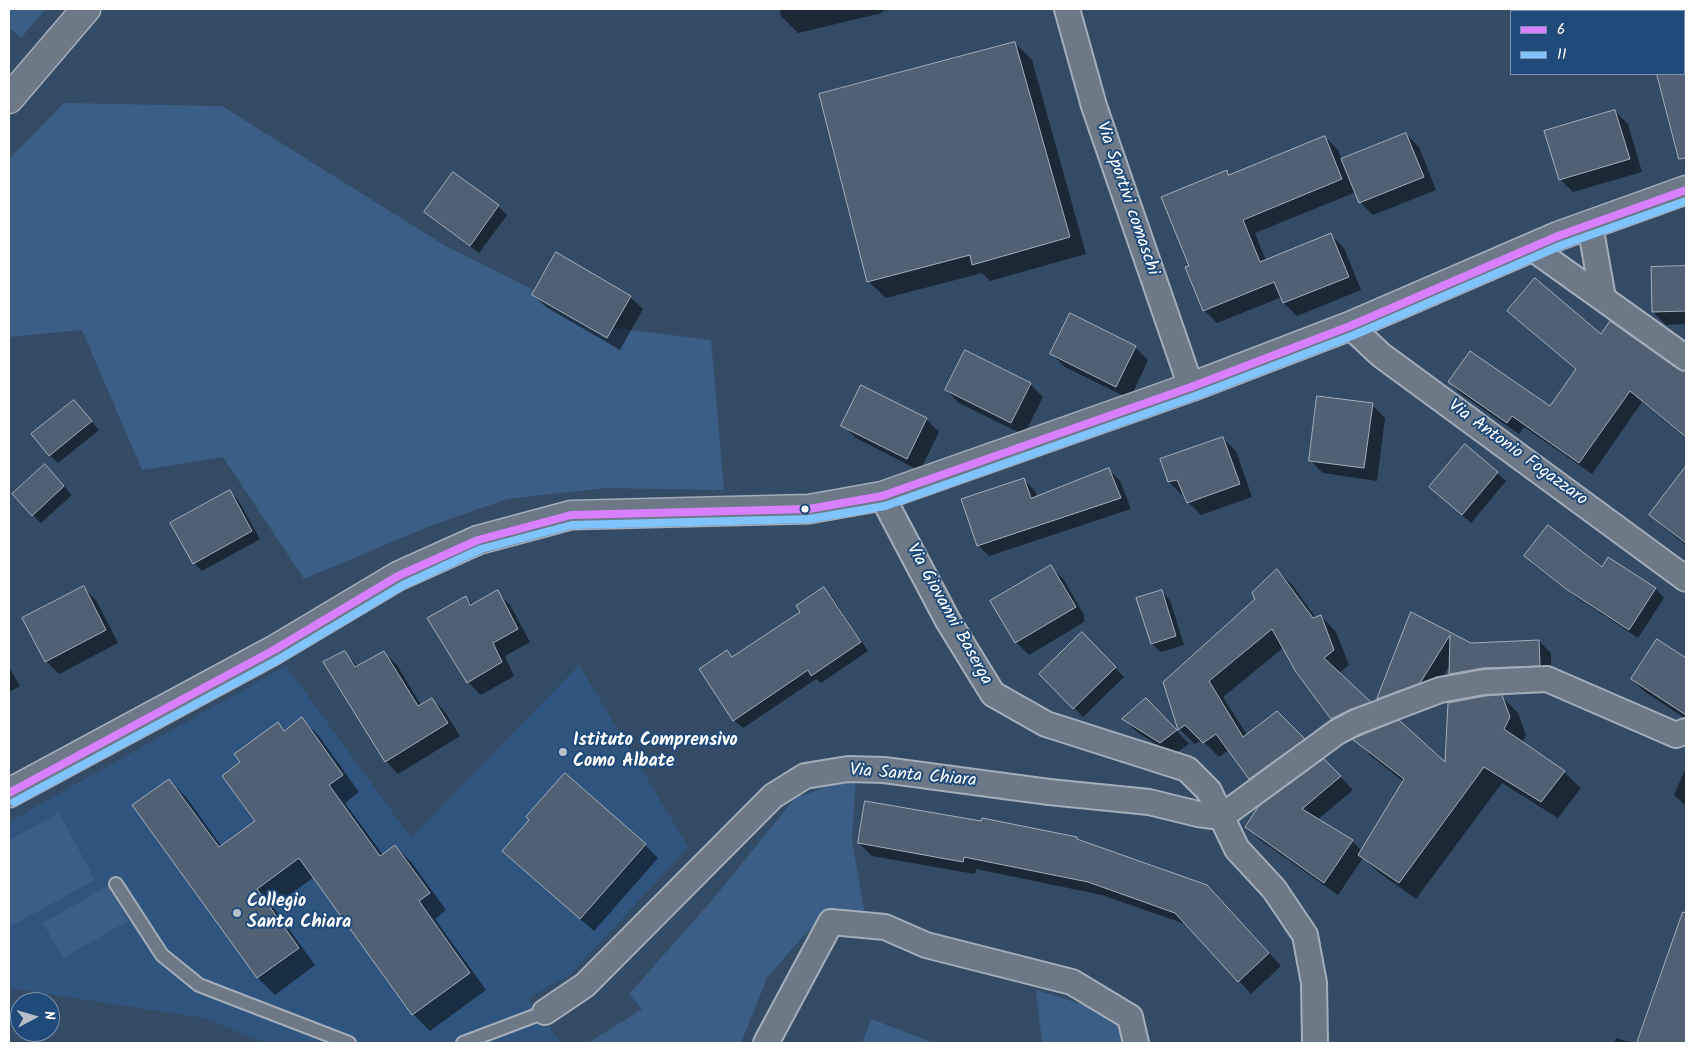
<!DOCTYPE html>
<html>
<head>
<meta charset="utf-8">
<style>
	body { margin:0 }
	#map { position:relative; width:1695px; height:1052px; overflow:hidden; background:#344b65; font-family:Kalam,sans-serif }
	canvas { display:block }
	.frame { position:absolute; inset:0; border:10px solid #fff; pointer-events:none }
	.legend { position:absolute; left:1510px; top:10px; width:175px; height:65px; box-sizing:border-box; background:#1f4a7a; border:1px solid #7992af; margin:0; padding:6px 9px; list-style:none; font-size:15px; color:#fff }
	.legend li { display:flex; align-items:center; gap:10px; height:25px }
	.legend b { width:25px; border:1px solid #7992af }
	.north { position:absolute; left:10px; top:992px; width:50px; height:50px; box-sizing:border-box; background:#1f4a7a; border:1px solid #7992af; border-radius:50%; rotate:84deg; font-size:14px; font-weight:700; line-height:20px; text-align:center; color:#fff }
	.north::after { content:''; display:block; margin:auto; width:18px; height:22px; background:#b8c0c9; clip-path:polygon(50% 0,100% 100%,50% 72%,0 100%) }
</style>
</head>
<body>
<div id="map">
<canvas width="1695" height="1052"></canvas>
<div class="frame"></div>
<ul class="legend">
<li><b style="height:6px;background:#d880ff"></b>6</li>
<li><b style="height:6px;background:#80c4ff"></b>11</li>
</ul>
<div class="north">N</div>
</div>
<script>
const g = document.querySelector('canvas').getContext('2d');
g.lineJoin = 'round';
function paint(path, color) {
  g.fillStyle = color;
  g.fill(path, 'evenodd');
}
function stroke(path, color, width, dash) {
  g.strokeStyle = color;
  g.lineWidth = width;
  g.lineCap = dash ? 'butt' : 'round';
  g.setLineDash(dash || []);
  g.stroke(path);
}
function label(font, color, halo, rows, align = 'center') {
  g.font = font + ' Kalam,sans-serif';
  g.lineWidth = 4;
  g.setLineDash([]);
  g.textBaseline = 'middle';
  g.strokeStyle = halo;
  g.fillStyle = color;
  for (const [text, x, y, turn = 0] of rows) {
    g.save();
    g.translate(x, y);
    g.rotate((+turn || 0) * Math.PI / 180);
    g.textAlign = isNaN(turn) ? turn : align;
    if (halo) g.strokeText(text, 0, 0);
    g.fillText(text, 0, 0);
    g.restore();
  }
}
const built = new Path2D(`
	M579 665 688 847 570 975 528 998 561 1043H265L204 1018 9 988V822L286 666 411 838Z`);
const green = new Path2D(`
	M9 9H46L21 38 9 27Z
	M64 103 222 106 444 245 607 327 711 340 724 490 605 488 507 499 430 526 304 579 223 457 142 470 82 330 9 337V159Z
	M856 778 852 840 865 915 817 925 804 935 767 978 741 1043H687V1042L685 1043H588L642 1009 629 994 714 898 795 798 850 779Z
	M59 813 95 880 9 927V840Z
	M108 886 128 921 63 958 43 923Z
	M1036 990 1107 1012 1125 1033 1128 1043H1042Z
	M871 1019 934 1043H862Z`);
const shadow = new Path2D(`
	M780 9H891L881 12 882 13 798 33 781 16Z
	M1642 9H1686V144L1673 131 1658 74H1684V11H1643Z
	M1015 43 1032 60 1086 254 990 281 982 273 886 298 869 282Z
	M1615 111 1628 124 1642 172 1573 192 1560 179Z
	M1406 134 1419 147 1436 190 1373 215 1360 202 1356 192 1255 233 1266 261 1331 235 1344 248 1361 290 1297 316 1284 303 1282 297 1217 323 1204 310 1190 267 1226 172 1230 176 1325 137 1338 150 1342 160Z
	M453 174 498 206 507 215 479 253 434 220 426 212Z
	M1686 267V324L1666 325 1653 312 1652 268Z
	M533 295 630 297 643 309 620 350 546 307Z
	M1509 311 1601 336 1677 370 1686 373V438L1642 402 1592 474 1524 427 1519 434 1461 394 1449 382 1550 408 1577 370Z
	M1071 315 1135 347 1148 360 1130 399 1065 367 1052 354Z
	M1030 384 1043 397 1024 435 959 403 946 390Z
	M74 401 99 430 58 463 49 455Z
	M1372 405 1385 418 1377 481 1323 473 1310 460Z
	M926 419 939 432 920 471 856 438 843 425Z
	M1223 438 1236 451 1252 497 1201 515 1188 502 1184 494 1182 495 1169 482Z
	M1686 468V545L1663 527 1651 515Z
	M1109 470 1120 481 1131 509 989 556 978 545 1024 480 1035 491 1037 497Z
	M1497 473 1506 481 1471 523 1430 487Z
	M53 474 72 495 41 523 33 515Z
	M229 491 238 500 260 539 202 571 194 563Z
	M1526 556 1602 569 1608 559 1656 589 1664 598 1638 638 1576 597 1534 565Z
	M1051 567 1064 580 1084 615V622L1029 655 1016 642 992 602Z
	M1277 570 1293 586 1316 618 1321 616 1336 632 1349 665 1339 673 1385 717 1348 734 1332 719 1297 672 1283 648 1223 697 1247 735 1277 712 1319 755 1265 794 1250 778 1229 750 1219 757 1202 740 1195 744 1179 729 1164 682 1256 599Z
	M83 587 96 600 118 643 59 674 46 661Z
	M824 588 832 597 868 651 821 683 816 679 743 728 734 720 727 652 734 658 802 612Z
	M1161 591 1170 600 1184 645 1161 652 1152 644Z
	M497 592 510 605 530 642 505 656 514 676 481 695 468 682 466 597 473 605Z
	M1411 614 1471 644 1539 641 1551 653V677L1462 686 1450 674V665L1432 695 1390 710 1378 699Z
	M1082 634 1124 677 1083 717 1041 674Z
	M1658 640 1686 659V719L1645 692 1632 679Z
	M345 652 358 667 384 652 397 665 421 705 432 699 445 712 460 736 398 774 386 761Z
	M9 667 20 686 9 692Z
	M1501 696 1518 713 1526 735 1522 743 1564 772 1581 788 1558 818 1502 783 1416 899 1377 871 1363 858 1338 895 1260 840 1247 827 1324 760 1353 790 1317 820 1352 841 1362 851 1404 782 1371 756 1355 740 1446 764Z
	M1146 699 1189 744 1173 755 1137 732 1124 719Z
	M302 719 319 736 359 792 345 803 383 855 395 846 412 863 446 910 435 919 486 990 430 1031 413 1014 314 877 273 907 315 965 275 995 258 978 134 806 169 781 186 797 222 847 256 822 242 763 277 724 285 731Z
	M1686 767V806L1674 795Z
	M982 823 1076 838 1220 899 1281 966 1251 994 1188 925 1102 895 976 869 975 874 872 856 859 843Z
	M645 845 658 858 594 931 517 864Z
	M1683 917 1686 918V1043H1639Z
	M1616 1038 1632 1043H1614Z`);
const building = new Path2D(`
	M1015 42 1070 237 972 265 970 255 867 282 819 94Z
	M1657 74H1686V158L1679 159Z
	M1615 110 1630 159 1559 180 1544 131Z
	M1406 133 1424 177 1359 203 1341 159Z
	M1325 136 1342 179 1243 220 1260 262 1331 233 1349 277 1283 303 1274 282 1203 311 1185 267 1189 266 1161 197 1227 170 1228 175Z
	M453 172 499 205 470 246 424 212Z
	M556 252 631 296 607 338 532 295Z
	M1686 266V311L1652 312 1651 267Z
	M1535 278 1601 334 1610 321 1678 369 1686 371V437L1630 391 1579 463 1512 416 1507 423 1448 382 1470 351 1550 406 1576 369 1507 311Z
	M1070 313 1136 346 1116 387 1050 354Z
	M965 350 1031 383 1011 423 945 390Z
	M861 385 927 418 907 459 841 426Z
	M1317 396 1373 403 1364 468 1309 461Z
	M74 400 92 421 49 456 31 434Z
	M1223 437 1240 484 1187 503 1177 480 1168 482 1160 459Z
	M1465 444 1498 472 1462 515 1429 487Z
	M45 464 64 486 32 516 12 494Z
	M1686 466V543L1649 515Z
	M1109 468 1121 498 977 546 961 499 1024 478 1031 498Z
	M230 490 252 531 193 564 170 523Z
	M1548 525 1602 567 1608 557 1656 588 1629 630 1566 589 1524 556Z
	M1051 565 1076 607 1015 643 990 601Z
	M1277 569 1313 618 1321 615 1334 650 1324 658 1371 702 1351 709 1331 719 1296 672 1272 629 1209 681 1243 737 1277 711 1305 739 1249 779 1216 734 1203 743 1185 725 1178 730 1163 682 1255 599 1252 593Z
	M84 586 106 630 45 662 22 618Z
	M824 587 861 642 811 676 808 670 733 721 699 669 727 650 732 657 800 612 796 606Z
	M498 590 518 629 493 643 502 662 467 683 427 618 466 596 470 605Z
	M1162 590 1176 636 1151 644 1136 598Z
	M1411 612 1471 643 1539 640 1540 666 1483 668 1449 674 1450 635 1420 683 1377 699Z
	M1082 632 1116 667 1073 709 1039 674Z
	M1657 639 1686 658V715L1631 679Z
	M345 651 355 667 384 651 418 706 432 698 448 723 385 762 323 662Z
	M1502 695 1510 717 1504 729 1565 771 1541 802 1484 767 1399 883 1358 855 1404 779 1352 739 1399 720 1445 762 1448 703 1486 696Z
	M1146 698 1177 730 1160 743 1122 719Z
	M302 717 343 775 329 785 380 856 395 845 430 893 419 901 470 973 412 1015 299 858 257 889 299 948 257 978 132 805 169 779 219 847 255 821 222 776 240 762 234 754 278 722 284 731Z
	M1324 759 1341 776 1302 809 1353 840 1324 883 1245 827 1258 807Z
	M565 773 646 844 580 919 502 851 529 820 526 817Z
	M865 801 981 821 982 818 1077 837V839L1207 885 1269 953 1238 982 1175 913 1088 882 964 857 963 862 858 843Z
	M1683 912 1686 913V1043H1637Z`);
const service = new Path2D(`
	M116 884 162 955 199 985 349 1043
	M463 1043 545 1012`);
const minor = new Path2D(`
	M1067 9 1094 106 1191 387
	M1590 225 1603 298
	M1532 248 1686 358
	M1350 326 1381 355 1686 579
	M882 496 948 621 993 694 1046 724 1187 769 1209 791 1237 849 1274 889 1305 935 1314 983 1315 1043
	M545 1012 585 985 773 796 805 776 848 769 884 770 1049 792 1149 802 1198 814 1221 817 1337 732 1356 722 1440 690 1484 682 1547 679 1676 735 1686 731
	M766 1043 831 922 885 927 926 945 1072 982 1130 1017 1136 1043`);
const tertiary = new Path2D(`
	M9 793 274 650 398 576 478 540 571 515 809 509 882 496 1191 387 1350 326 1558 236 1686 190`);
const secondary = new Path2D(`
	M9 99 86 9`);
const bus1 = new Path2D(`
	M9 793 274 650 398 576 478 540 571 515 809 509 882 496 1191 387 1350 326 1558 236 1686 190`);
const bus2 = new Path2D(`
	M14 802 279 659 403 585 481 549 572 525 809 519 885 506 1195 396 1354 335 1562 245 1686 201`);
const markers = [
	[805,509,4.5,"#fff"],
	[563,752,5,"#b8c0c9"],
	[237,913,5,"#b8c0c9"]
];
const streetNames = [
	["Via Sportivi comaschi",1126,199,71],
	["Via Antonio Fogazzaro",1517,454,36],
	["Via Giovanni Baserga",948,615,61],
	["Via Santa Chiara",913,777,5]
];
const poiNames = [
	["Istituto Comprensivo",573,742],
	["Como Albate",573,763],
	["Collegio",247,903],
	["Santa Chiara",247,924]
];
paint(built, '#2f557f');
paint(green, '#3b5e86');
paint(shadow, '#0007');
paint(building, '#506174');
stroke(building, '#a4aeba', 1);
stroke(service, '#a4aeba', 16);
stroke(minor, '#a4aeba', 28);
stroke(tertiary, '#a4aeba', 31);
stroke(secondary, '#a4aeba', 31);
stroke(service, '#6d7986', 12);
stroke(minor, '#6d7986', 24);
stroke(tertiary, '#6d7986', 28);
stroke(secondary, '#6d7986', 28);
stroke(bus1, '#d880ff', 8);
stroke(bus2, '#80c4ff', 8);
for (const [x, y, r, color] of markers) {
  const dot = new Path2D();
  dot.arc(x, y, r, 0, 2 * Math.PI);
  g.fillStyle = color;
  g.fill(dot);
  stroke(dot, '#1f4a7a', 2);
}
label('18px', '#fff', '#1f4a7a', streetNames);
label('bold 18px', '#fff', '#1f4a7a', poiNames, 'left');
</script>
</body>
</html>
